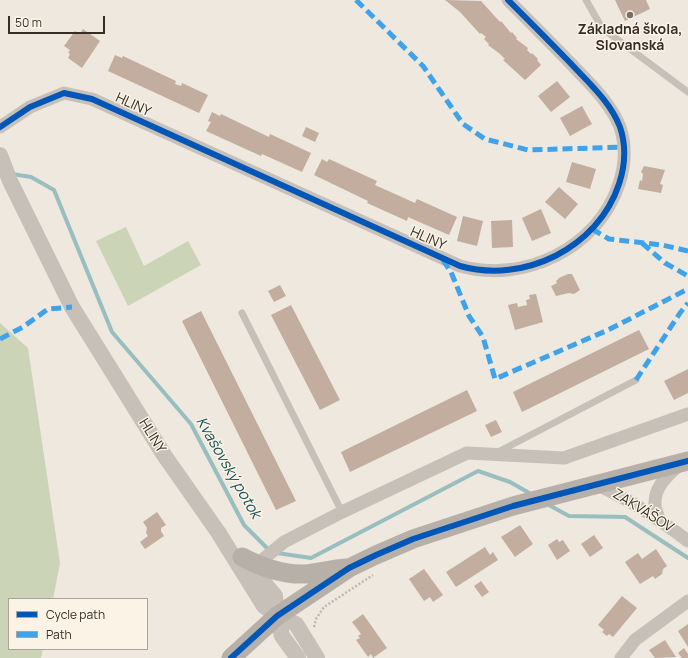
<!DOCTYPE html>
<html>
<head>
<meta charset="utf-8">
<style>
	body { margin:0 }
	#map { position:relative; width:688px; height:658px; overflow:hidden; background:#eee8df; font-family:Manrope,sans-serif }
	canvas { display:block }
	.legend { position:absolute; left:8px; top:598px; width:140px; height:52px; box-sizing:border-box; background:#fbf3e6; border:1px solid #ada499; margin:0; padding:5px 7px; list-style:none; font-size:12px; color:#372d26 }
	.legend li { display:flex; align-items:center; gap:8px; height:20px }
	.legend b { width:20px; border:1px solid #ada499 }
	.scale { position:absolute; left:8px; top:16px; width:97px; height:18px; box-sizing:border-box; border:2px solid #372d26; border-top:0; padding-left:5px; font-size:12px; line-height:14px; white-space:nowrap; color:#372d26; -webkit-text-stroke:3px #fbf3e6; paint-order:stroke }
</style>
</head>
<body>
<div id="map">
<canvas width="688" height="658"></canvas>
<ul class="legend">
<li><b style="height:5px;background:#0057b8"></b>Cycle path</li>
<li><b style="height:5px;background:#3fa3eb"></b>Path</li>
</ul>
<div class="scale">50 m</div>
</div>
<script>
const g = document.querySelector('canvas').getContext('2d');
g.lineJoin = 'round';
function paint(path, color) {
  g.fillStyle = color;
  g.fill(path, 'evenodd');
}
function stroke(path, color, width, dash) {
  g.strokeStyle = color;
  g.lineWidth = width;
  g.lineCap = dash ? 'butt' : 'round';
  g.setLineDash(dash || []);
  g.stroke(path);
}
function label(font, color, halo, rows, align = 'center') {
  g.font = font + ' Manrope,sans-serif';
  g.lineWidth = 3;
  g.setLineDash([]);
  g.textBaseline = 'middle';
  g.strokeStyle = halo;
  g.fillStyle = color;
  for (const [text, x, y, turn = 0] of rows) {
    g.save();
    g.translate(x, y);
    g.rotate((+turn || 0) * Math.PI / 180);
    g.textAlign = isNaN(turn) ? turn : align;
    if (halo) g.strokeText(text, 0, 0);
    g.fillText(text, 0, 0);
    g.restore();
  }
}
const green = new Path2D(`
	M126 227 144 266 188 241 201 265 128 306 96 241Z
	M0 323 28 348 60 563 53 599H9V649H43L41 658H0Z`);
const stream = new Path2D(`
	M12 174 31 177 54 190 112 332 191 424 244 525 270 551
	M547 504 569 516 625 517 688 558
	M277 553 311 558 478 471 510 482 531 494`);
const building = new Path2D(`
	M445 0 481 1 500 22 501 21 511 33 512 32 517 38 516 39 528 48 527 50 531 54 532 53 538 59 537 60 541 65 525 80 503 60 505 59 500 54 488 45 489 44 484 39 486 37 481 33 480 34 460 12Z
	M615 0H646L650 9 625 21Z
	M83 29 100 41 82 68 68 58 70 54 68 53 70 50 64 46 75 31 80 34Z
	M115 55 122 58 123 56 176 81 175 84 181 86 182 83 208 95 199 113 108 71Z
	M557 81 570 97 551 112 538 96Z
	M582 106 592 124 570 136 560 118Z
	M212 112 220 116 221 114 269 137 270 134 311 153 302 172 262 154 261 156 206 131 211 122 208 121Z
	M306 127 319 133 315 142 302 136Z
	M322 159 327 162 329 159 377 181 375 185 415 203 417 199 457 217 449 235 408 217 407 221 367 203 368 201 314 175Z
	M572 162 596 169 590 189 566 182Z
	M644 166 665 170 660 184 663 185 661 193 638 189 640 180 642 181 643 174 641 172Z
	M559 187 578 204 565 219 545 202Z
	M541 209 551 233 532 241 522 218Z
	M463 216 483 221 477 246 457 241Z
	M512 220 513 247 492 248 491 221Z
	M568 274H572L580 290 574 294 569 293 556 296 551 286 557 283 556 281 559 278Z
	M280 285 286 296 274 302 268 291Z
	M536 294 543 322 515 330 508 305 517 303 518 307 527 305 526 300 530 299 529 295Z
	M291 305 340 400 320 410 271 315Z
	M201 311 296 501 276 510 182 321Z
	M639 330 649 349 522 412 513 392Z
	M688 369V393L674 400 664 381Z
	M467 390 477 411 350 472 341 452Z
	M496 420 502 432 491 437 485 425Z
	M157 512 166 525 161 528V531L164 536 145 549 140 542 148 536 146 533 147 528 143 522Z
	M520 525 533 544 515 557 501 537Z
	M594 535 603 548 590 557 581 544Z
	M557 539 559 542 563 540 570 551 557 560 548 545Z
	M485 547 490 555 493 552 498 560 456 587 446 572Z
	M656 549 667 566 663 569 662 574 655 579 653 576 640 584 625 562 638 553 642 559Z
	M424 569 443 595 433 602 430 597 424 601 409 579Z
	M481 581 489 592 482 597 474 586Z
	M622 596 637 608 613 637 609 634 607 636 602 632 604 630 598 625Z
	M363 614 387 648 373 658 371 654 368 657 356 640 360 638 358 636 361 634 352 622Z
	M688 624V647L678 631Z
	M665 640 676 657 655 658 649 650Z
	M684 648 688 654V658H682L678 653Z`);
const path = new Path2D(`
	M314 627 316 619 324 607 373 575`);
const service = new Path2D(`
	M586 0 602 28 688 92
	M242 313 342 512
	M498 452 636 380`);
const minor = new Path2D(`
	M0 127 30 107 64 93 92 99 460 266C524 284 598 248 619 184 625 166 626 145 620 127 611 104 593 87 576 69 554 46 531 23 508 0
	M597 485C630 499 659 519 688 541
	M659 519C658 515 655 509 655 504 654 487 668 475 679 465
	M256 565 284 542 342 512 467 453 564 458 688 414
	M621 658 635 640 688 601`);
const tertiary = new Path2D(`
	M0 155 10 181 72 307 164 455 218 532 264 606 277 616 296 624 317 658
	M244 559 275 596 277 616 282 636 298 658`);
const secondary = new Path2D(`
	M242 557C261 567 283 575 305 574 318 573 332 569 346 568
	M231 658 277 616 349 568 376 555 413 539 513 506 688 461`);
const quiet = new Path2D(`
	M356 0 423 66 463 124 485 139 528 150 624 147
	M592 229 609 239 662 245 688 251
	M642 243 665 263 688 276
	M443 260 451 272 469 316 483 337 495 379 608 330 688 289
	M0 339 23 327 48 309 72 307
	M636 380 680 313 688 303`);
const cycleway = new Path2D(`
	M0 127 30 107 64 93 92 99 460 266C524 284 598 248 619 184 625 166 626 145 620 127 611 104 593 87 576 69 554 46 531 23 508 0
	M231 658 277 616 349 568 376 555 413 539 513 506 688 461`);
const markers = [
	[630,15,4,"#776e67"]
];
const poiNames = [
	["Základná škola,",630,30],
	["Slovanská",630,46]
];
const streetNames = [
	["HLINY",133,105,25],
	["HLINY",428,239,24],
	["HLINY",152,436,58],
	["ZAKVÁŠOV",643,511,32]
];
const waterNames = [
	["Kvašovský potok",228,468,60]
];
paint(green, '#ccd4b7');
stroke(stream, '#99bec0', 4);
paint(building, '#c3ad9f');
stroke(path, '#bfb8b1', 2.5, [2, 2]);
stroke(service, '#c7c0b8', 7);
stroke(minor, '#c7c0b8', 13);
stroke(tertiary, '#c7c0b8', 16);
stroke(secondary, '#b7b0a9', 19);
stroke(quiet, '#3fa3eb', 5, [10, 5]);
stroke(cycleway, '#0057b8', 6);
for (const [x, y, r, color] of markers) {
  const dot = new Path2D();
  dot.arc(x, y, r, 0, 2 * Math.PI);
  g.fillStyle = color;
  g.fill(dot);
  stroke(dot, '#fbf3e6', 1.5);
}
label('bold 14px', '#372d26', '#fbf3e6', poiNames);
label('14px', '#372d26', '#fbf3e6', streetNames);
label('italic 15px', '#18525d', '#fbf3e6', waterNames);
</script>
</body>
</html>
